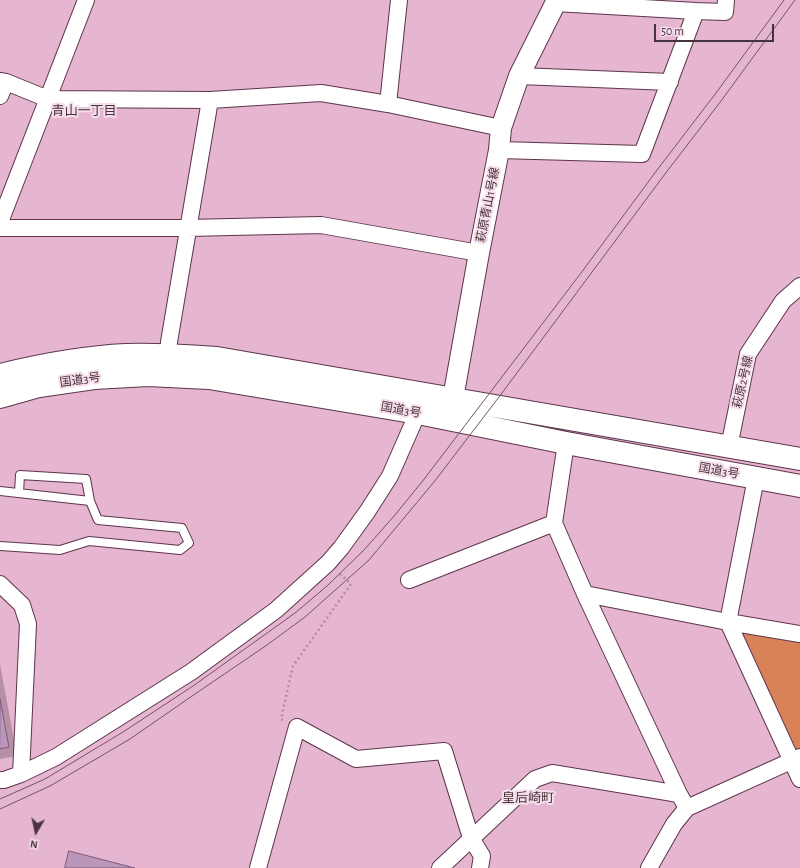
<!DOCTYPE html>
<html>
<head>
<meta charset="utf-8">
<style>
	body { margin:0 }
	#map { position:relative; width:800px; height:868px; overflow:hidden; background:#e6b5cf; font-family:"Alegreya Sans",sans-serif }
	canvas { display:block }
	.north { position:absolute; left:16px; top:812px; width:40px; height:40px; -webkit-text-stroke:3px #f7deeb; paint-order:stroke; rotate:189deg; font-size:11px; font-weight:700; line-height:16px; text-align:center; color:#47333d }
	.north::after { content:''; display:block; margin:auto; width:14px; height:18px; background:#47333d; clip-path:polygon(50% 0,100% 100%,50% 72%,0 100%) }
	.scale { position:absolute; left:654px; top:24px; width:120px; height:18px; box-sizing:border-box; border:2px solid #47333d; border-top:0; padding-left:5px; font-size:12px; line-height:14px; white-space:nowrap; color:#47333d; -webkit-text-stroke:3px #f7deeb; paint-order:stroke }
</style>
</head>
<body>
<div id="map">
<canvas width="800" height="868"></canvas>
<div class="north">N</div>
<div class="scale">50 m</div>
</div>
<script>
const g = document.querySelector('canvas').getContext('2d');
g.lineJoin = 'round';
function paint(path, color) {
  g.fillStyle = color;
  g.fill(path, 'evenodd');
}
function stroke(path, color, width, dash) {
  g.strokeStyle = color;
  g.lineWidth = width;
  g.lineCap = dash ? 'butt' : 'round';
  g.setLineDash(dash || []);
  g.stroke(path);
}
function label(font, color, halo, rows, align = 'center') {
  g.font = font + ' "Alegreya Sans","Noto Sans JP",sans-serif';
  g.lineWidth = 4;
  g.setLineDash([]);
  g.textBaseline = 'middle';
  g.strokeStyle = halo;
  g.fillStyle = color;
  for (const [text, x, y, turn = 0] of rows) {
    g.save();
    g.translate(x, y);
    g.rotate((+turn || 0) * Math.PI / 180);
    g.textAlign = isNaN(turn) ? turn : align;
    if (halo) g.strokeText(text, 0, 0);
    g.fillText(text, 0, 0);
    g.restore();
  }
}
const green = new Path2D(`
	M745 632 800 642V748L793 751 739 638Z`);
const shadow = new Path2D(`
	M0 664 17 756 0 759Z`);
const building = new Path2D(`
	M0 699 9 747 0 749Z
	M69 851 135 868H65Z`);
const path = new Path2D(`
	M283 720 281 719 293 666 351 584 339 573`);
const service = new Path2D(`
	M0 491 90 501 98 520 182 528 189 543 180 550 89 541 60 550 0 546
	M19 493 20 475 86 479 90 501`);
const minor = new Path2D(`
	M555 3 696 11
	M519 76 670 82
	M0 81 6 82 48 99 210 100 321 93 388 104 501 128
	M0 96 6 82
	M388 104 399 0
	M499 150 642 154 696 11 725 12 726 0
	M0 222 86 0
	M0 228H187L321 225 479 253
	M168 355 169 342 210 100
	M566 443 554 523 585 594 679 794 687 808
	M729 447 748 354 783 301 800 286
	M756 478 728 622 800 779
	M409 580 554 523
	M0 584 22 605 28 624 21 774
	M585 594 728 622 800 634
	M0 780H4L21 774 56 757 191 672 276 610 328 563 341 548 367 512 390 476 422 403
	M258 868 297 727 356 759 444 751 471 838 482 856 480 868
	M440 868 535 779 552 773 679 794
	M649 868 674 824 687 808 800 757`);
const tertiary = new Path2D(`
	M450 415 479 253 499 150 501 128 519 76 557 0`);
const trunk = new Path2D(`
	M0 375C41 365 83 357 126 355 157 354 187 356 217 358L800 459
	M0 397 39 386 94 378 148 375 209 378 418 413 566 443 800 486`);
const tram = new Path2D(`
	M0 799 45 779 123 732 193 686 295 613 327 586 364 550 395 515 425 478 584 269 657 170 716 93 784 0
	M0 809 50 786 130 739 195 694 267 645 305 617 369 560 434 482 499 397 665 174 721 101 795 0`);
const streetNames = [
	["萩原青山1号線",488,205,-79],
	["国道3号",80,380,-8],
	["萩原2号線",743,382,-77],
	["国道3号",401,410,10],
	["国道3号",719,471,10]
];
const neighbourhoodNames = [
	["青山一丁目",84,111],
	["皇后崎町",528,798]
];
paint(green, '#d98258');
paint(shadow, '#0003');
paint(building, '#ba96ba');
stroke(building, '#7b5a7c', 1);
stroke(service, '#5d354c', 10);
stroke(minor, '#5d354c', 18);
stroke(tertiary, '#5d354c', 22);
stroke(trunk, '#5d354c', 24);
stroke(path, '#b48da2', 2.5, [2, 3]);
stroke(service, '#fff', 8);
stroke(minor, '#fff', 16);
stroke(tertiary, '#fff', 20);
stroke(trunk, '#fff', 22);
stroke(tram, '#705563', 1);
label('12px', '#47333d', '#f7deeb', streetNames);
label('13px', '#47333d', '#f7deeb', neighbourhoodNames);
</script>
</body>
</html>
